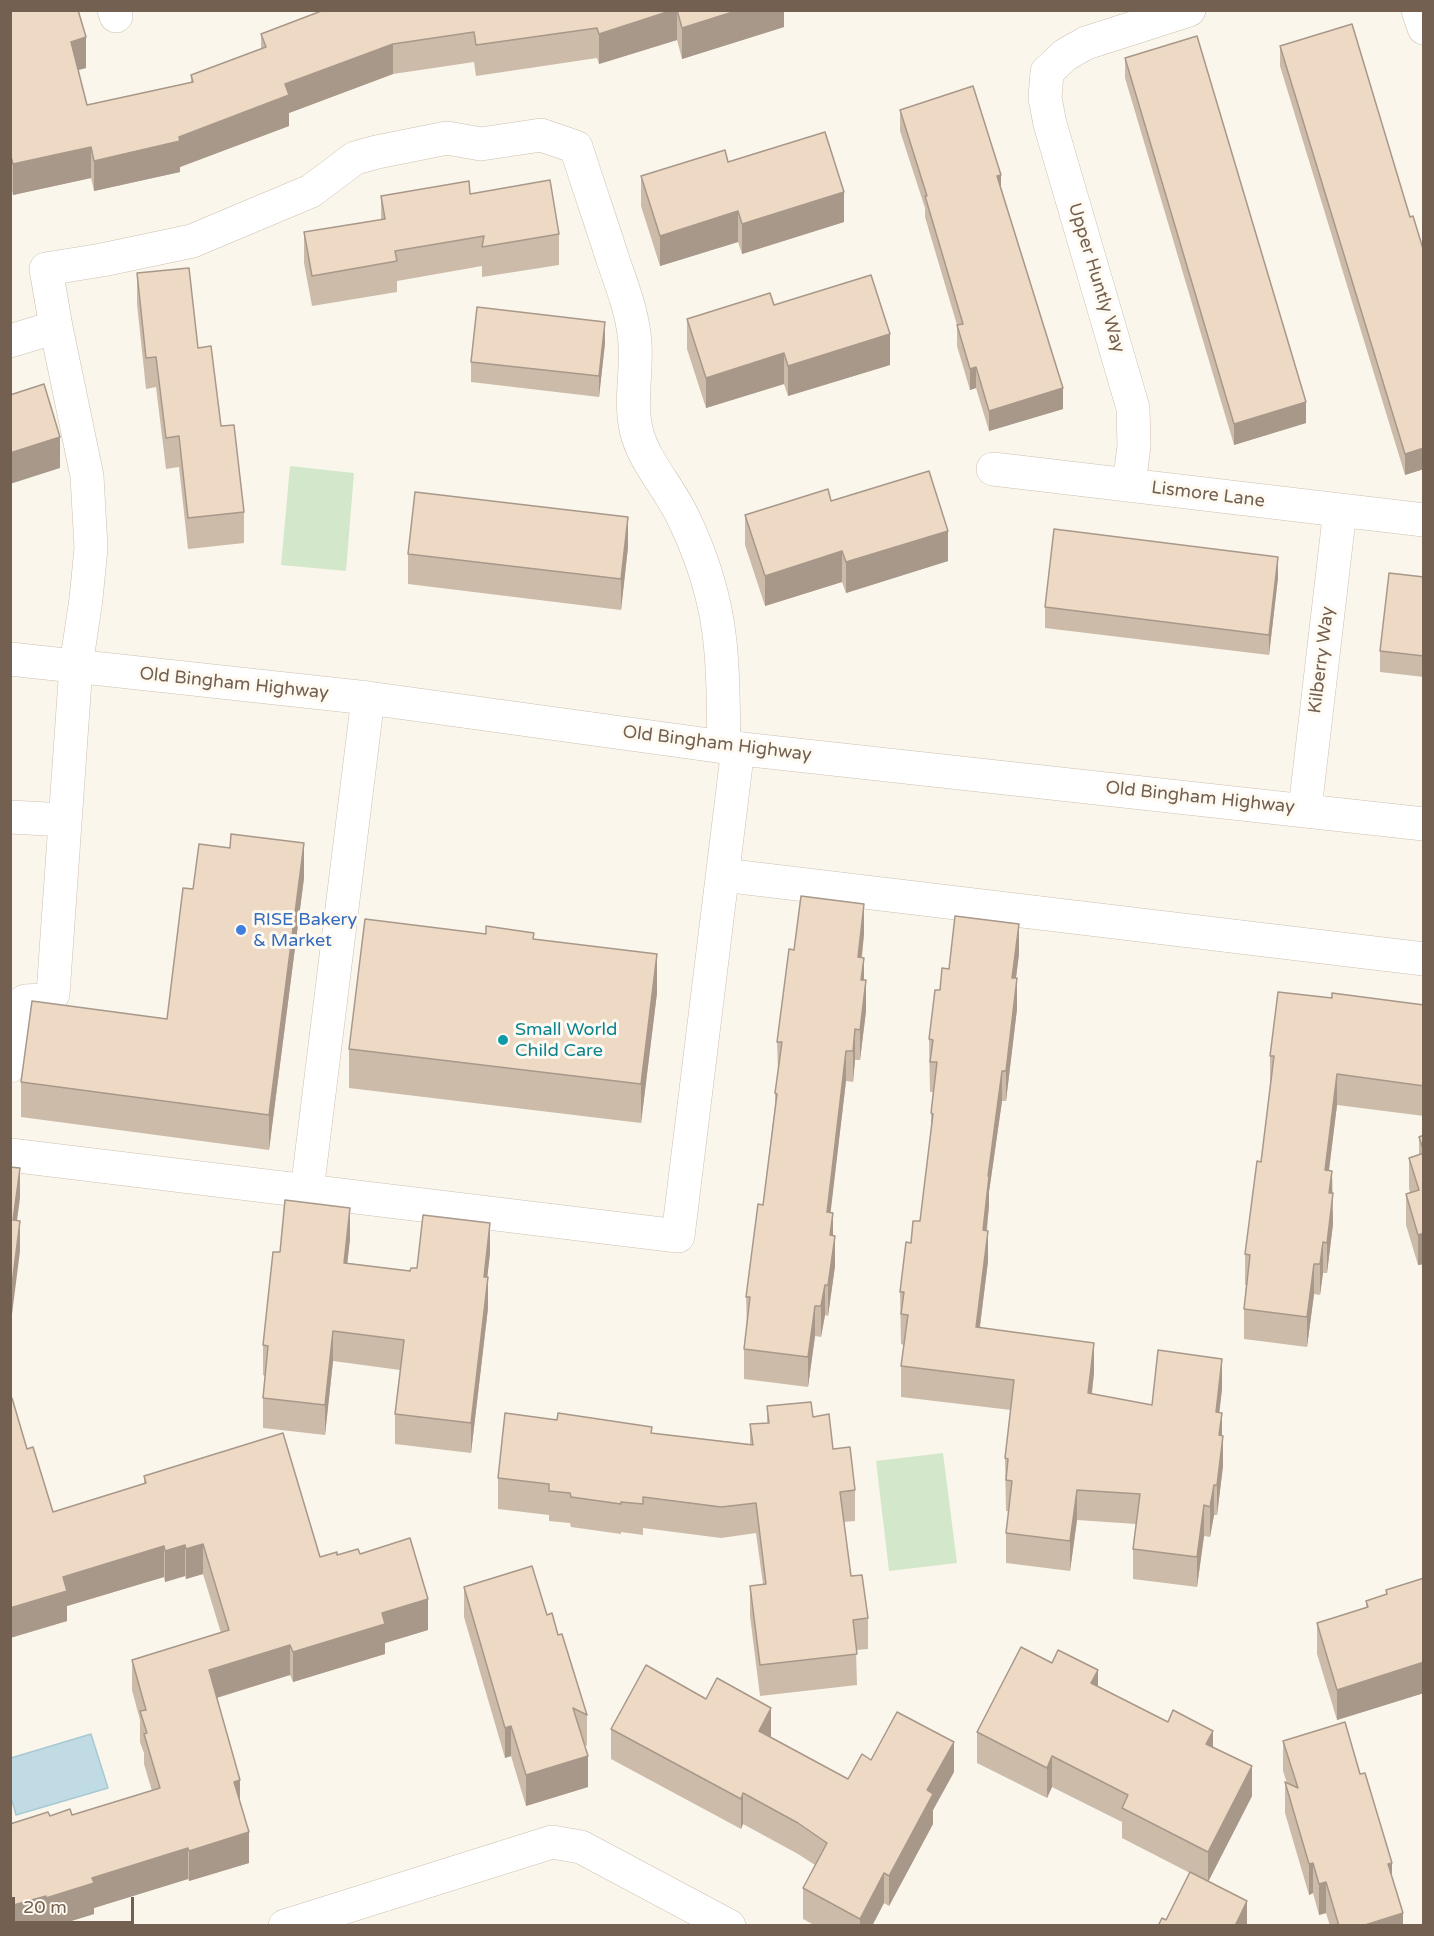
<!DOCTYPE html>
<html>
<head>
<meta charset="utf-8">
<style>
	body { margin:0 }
	#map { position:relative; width:1434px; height:1936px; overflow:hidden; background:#fbf6eb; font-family:"Varela Round",sans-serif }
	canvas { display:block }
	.frame { position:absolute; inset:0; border:12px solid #746050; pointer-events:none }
	.scale { position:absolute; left:12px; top:1897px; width:122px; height:27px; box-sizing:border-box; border:3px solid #746050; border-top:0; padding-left:8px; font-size:18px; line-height:21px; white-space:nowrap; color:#746050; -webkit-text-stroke:4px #fefaf1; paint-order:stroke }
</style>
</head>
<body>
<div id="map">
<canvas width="1434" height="1936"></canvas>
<div class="frame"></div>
<div class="scale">20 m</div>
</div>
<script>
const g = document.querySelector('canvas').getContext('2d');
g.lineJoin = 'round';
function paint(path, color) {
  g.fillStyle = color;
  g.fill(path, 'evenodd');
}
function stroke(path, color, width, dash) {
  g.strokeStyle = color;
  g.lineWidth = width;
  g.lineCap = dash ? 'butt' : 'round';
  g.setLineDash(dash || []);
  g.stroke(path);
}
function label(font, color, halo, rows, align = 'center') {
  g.font = font + ' "Varela Round",sans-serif';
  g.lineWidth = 6;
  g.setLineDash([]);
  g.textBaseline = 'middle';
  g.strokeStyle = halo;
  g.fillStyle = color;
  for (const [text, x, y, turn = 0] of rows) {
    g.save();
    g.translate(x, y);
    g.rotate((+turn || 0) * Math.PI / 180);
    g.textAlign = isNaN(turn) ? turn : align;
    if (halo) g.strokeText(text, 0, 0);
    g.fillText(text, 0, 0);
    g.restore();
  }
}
const green = new Path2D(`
	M290 466 354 473 346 571 281 565Z
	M943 1453 957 1563 889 1571 876 1461Z`);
const water = new Path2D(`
	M91 1734 108 1788 16 1815 11 1797V1758Z`);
const minor = new Path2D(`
	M114 10 116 16
	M1418 10 1424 28
	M10 341 56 327
	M993 469 1424 520
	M1129 485 1134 446 1133 408 1050 124 1045 98 1047 72 1065 55 1086 43 1189 10
	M10 659 368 698 724 747 1424 824
	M1305 809 1340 510
	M10 817 65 820
	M723 875 1424 959
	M10 1066 17 1007 25 1001 44 1000 53 994 76 666 86 599 91 548 87 476 56 327 46 269 102 260 192 241 311 191 355 158 377 152 447 138 481 144 541 135 576 147C588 185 601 222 613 260 621 283 631 309 634 334 639 365 629 397 636 429 643 461 669 487 683 517 698 548 711 585 717 620 724 661 723 705 724 747
	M10 1155 678 1236 738 748
	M307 1191 368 698
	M285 1926 552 1842 581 1847 729 1926`);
const wall = new Path2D(`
	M10 10 86 68 78 70 87 105 191 83V75L261 49V34L324 10H784V27L682 59 677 40 599 64 597 58 476 76 474 62 393 74 289 113V126L180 167V172L94 191 91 178 13 195 10 183Z
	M1280 46 1410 217 1424 252V469L1405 475 1280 66Z
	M1125 58 1306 423 1234 445 1125 78Z
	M900 110 1001 187 1063 409 989 431 976 388 970 390 957 346V325L925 217V208L900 131Z
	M728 162 844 222 742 254 738 242 660 266 641 206V176Z
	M470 194 559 234V265L482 277V266L397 281V292L312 306 304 263V232L381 220V196Z
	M137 273 198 348 221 426 244 512V543L188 549 179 467 166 469 156 387 146 389 137 304Z
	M774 305 890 365 788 396 784 384 706 408 687 349V319Z
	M605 343 599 397 471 382V362Z
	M831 501 948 561 846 593 842 582 765 606 745 545V515Z
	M628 547 621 610 408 584V554Z
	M1424 577V677L1380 672V651Z
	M1278 578 1269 655 1045 628V607Z
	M304 878 269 1150 21 1117V1082L167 1019 193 889Z
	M486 934 534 939 657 993 641 1123 349 1088V1049Z
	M864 934 862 958 866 1011 860 1060H855L853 1082 846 1081 830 1213 835 1266 828 1316 825 1315 821 1337 815 1336 808 1387 744 1379V1349L747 1327 746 1297 763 1205 775 1105V1093L778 1072 777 1042 794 950Z
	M1019 954 1016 978 1017 1009 1006 1101H1002L989 1192V1206L987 1231 988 1261 980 1327 1094 1373 1092 1394 1152 1405 1222 1389 1219 1412 1222 1435 1223 1466 1217 1515H1214L1210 1537 1204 1536 1197 1587 1133 1579V1549L1136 1524 1077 1520 1070 1571 1006 1563V1533L1009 1511H1006L1005 1458 1011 1410 901 1397V1366L904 1345 901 1344 900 1292 911 1243 920 1221 931 1132V1113L933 1092H930L929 1039 949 969Z
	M1332 998 1424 1005V1116L1337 1105 1329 1171 1332 1193 1333 1224 1327 1273H1323L1320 1295 1314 1294 1307 1347 1244 1339V1309L1246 1285H1245V1254L1261 1162 1270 1086V1056Z
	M1424 1135V1264L1418 1265 1406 1225V1194L1410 1193 1409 1188V1158L1419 1155V1137Z
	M350 1239 347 1263 410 1271 417 1268 490 1253 487 1277 488 1308 471 1453 395 1444V1414L400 1370 333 1361 325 1435 263 1428V1398L265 1376 263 1375V1345L280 1252Z
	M10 1399 27 1449 53 1512 144 1484V1476L320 1557 337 1555 360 1554 428 1630 385 1643V1654L293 1682 290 1675 217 1698 240 1804 249 1863 189 1881 188 1879 94 1908V1914L55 1926H10L50 1816 72 1815 152 1791 144 1764V1753L140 1742V1720L132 1690V1660L221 1633 203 1574 186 1579 185 1576 165 1582 164 1577 67 1606V1621L10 1638Z
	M767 1406 813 1417 833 1449 855 1490V1521L844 1522 851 1576 868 1618V1649L856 1650 857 1685 760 1696 750 1616V1586L763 1584 756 1533 721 1538 643 1528V1535L621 1532V1534L571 1527 570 1523 549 1521V1515L498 1509V1478L652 1433 750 1444V1424L767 1423Z
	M1424 1578V1693L1337 1720 1317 1654V1623L1366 1608V1601L1386 1595V1590Z
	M464 1587 547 1615 558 1635 587 1715V1746L584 1744 588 1787 526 1806 511 1756 505 1758 464 1617Z
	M1052 1663 1213 1747 1252 1796 1208 1882 1247 1926 1166 1920 1190 1873 1122 1838V1822L1052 1787 1047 1798 977 1763V1732Z
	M611 1729 771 1737 848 1779 871 1760 954 1772 933 1810V1824L889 1906 884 1903 872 1926H816L803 1919V1888L815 1865 798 1854 743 1824 741 1829 611 1759Z
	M1283 1741 1392 1877 1403 1926H1330L1326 1913 1319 1915 1313 1893 1309 1895 1285 1813V1782L1287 1783 1283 1771Z`);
const shadedWall = new Path2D(`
	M673 10H677V40L599 64V34Z
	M739 10H784V27L682 59V28Z
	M86 37V68L71 72V42Z
	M393 44V74L289 113V126L180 167V172L94 191V161L179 137 285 84Z
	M91 147V178L13 195V164Z
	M1001 175V196L997 176Z
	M844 192V222L742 254V224Z
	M738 211V242L660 266V236Z
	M605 322V343L599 397V376Z
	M890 334V365L788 396V366Z
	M784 353V384L706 408V378Z
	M976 367V388L970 390V369Z
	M1063 388V409L989 431V411Z
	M1306 402V423L1234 445V424Z
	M60 437V468L10 484V453Z
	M1424 448V469L1405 475V454Z
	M628 517V547L621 610V579Z
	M948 531V561L846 593V562Z
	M842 551V582L765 606V576Z
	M1278 557V578L1269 655V635Z
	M304 843V878L269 1150V1115Z
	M864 904V934L858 988V957Z
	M1019 924V954L1012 1008V978Z
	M657 954V993L641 1123V1084Z
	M864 958V989L861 980Z
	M1017 978V1009L1006 1101V1071Z
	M866 980V1011L860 1060V1030Z
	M855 1029V1060L853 1082V1051Z
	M846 1051V1081L827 1243V1212Z
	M1002 1071V1101L989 1192V1206L983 1260V1230L988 1176Z
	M1337 1074V1105L1325 1201V1170Z
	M20 1168V1198L13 1251V1220Z
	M1332 1171 1333 1224 1327 1273V1243L1329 1193Z
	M350 1208V1239L344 1293V1263Z
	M833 1213V1244L830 1235Z
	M20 1221V1251L10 1330V1300Z
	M490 1223V1253L484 1307V1277Z
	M988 1231V1261L976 1357V1327Z
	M1424 1233V1264L1418 1265V1235Z
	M835 1236V1266L828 1316V1285Z
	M1323 1242V1273L1320 1295V1264Z
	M1314 1264V1294L1307 1347V1317Z
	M488 1277V1308L471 1453V1423Z
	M825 1285V1315L821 1337V1306Z
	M815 1306V1336L808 1387V1357Z
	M333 1331V1361L325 1435V1405Z
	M1094 1343V1373L1088 1424V1393Z
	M1222 1359V1389L1216 1442V1412Z
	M1222 1413V1443L1219 1435Z
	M1223 1436V1466L1217 1515V1485Z
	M1214 1485V1515L1210 1537V1507Z
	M1077 1490V1520L1070 1571V1541Z
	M1204 1505V1536L1197 1587V1557Z
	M203 1544V1574L186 1579V1549Z
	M185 1545V1576L165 1582V1551Z
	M164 1546V1577L67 1606V1621L10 1638V1608L63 1577Z
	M428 1599V1630L385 1643V1654L293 1682V1652L382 1613Z
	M290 1645V1675L209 1700V1670Z
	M1424 1662V1693L1337 1720V1690Z
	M1098 1670V1700L1091 1683Z
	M771 1708V1738L759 1731Z
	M511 1726V1756L505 1758V1728Z
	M1213 1731V1761L1206 1744Z
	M954 1742V1772L933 1810V1824L889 1906V1876L927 1790Z
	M588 1756V1787L526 1806V1775Z
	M1052 1756V1787L1047 1798V1768Z
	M1252 1766V1796L1208 1882V1852Z
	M240 1780V1811L234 1782Z
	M743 1793V1824L741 1829V1799Z
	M249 1832V1863L189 1881V1851Z
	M188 1848V1879L94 1908V1914L55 1926H46V1898L92 1878Z
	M1313 1863V1893L1309 1895V1864Z
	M1392 1863V1893L1388 1864Z
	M884 1873V1903L872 1926H860V1919Z
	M1326 1882V1913L1319 1915V1884Z
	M46 1896V1926H10V1906Z
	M1247 1901V1926H1235Z
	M1403 1913V1926H1362Z`);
const building = new Path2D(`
	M10 10H78L86 37 71 42 87 105 193 82 191 75 266 47 261 34 324 10H673L599 34 597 28 476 45 474 32 393 44 285 84 289 95 179 137 180 141 94 161 91 147 13 164 10 153Z
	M677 10H739L682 28Z
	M1352 24 1410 217 1413 216 1424 252V448L1405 454 1280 46Z
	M1197 36 1306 402 1234 424 1125 58Z
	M973 86 1001 175 997 176 1063 388 989 411 976 367 970 369 957 325 963 324 925 196H927L900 110Z
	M825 132 844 192 742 224 738 211 660 236 641 176 725 150 728 162Z
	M550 180 559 234 482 247 484 236 395 251 397 261 312 276 304 232 385 219 381 196 469 181 470 194Z
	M189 268 198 348 211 346 221 426 234 425 244 512 188 518 179 436 166 438 156 357 146 358 137 273Z
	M871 275 890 334 788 366 784 353 706 378 687 319 770 293 774 305Z
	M477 307 605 322 599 376 471 362Z
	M44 384 60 437 10 453V395Z
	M929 471 948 531 846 562 842 551 765 576 745 515 828 489 831 501Z
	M415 492 628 517 621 579 408 554Z
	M1054 529 1278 557 1269 635 1045 607Z
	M1389 573 1424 577V656L1380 651Z
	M231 834 304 843 269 1115 21 1082 32 1001 167 1019 183 888 193 889 199 844 230 848Z
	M801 896 864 904 858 957 864 958 861 980H866L860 1030 855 1029 853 1051H846L827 1212 833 1213 830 1235 835 1236 828 1285H825L821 1306H815L808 1357 744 1349 750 1297H746L758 1204 763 1205 777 1094 775 1093 782 1042H777L789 949 794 950Z
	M955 916 1019 924 1012 978H1017L1006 1071H1002L988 1176H989L983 1230 988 1231 976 1327 1094 1343 1088 1393 1152 1405 1158 1350 1222 1359 1216 1412 1222 1413 1219 1435 1223 1436 1217 1485H1214L1210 1507 1204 1505 1197 1557 1133 1549 1140 1494 1077 1490 1070 1541 1006 1533 1012 1481 1006 1480 1008 1459 1005 1458 1014 1380 901 1366 908 1315 901 1314 904 1292H900L906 1242 911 1243 913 1221H920L933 1114 931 1113 937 1062H930L933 1040 929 1039 935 990H940L942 968 949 969Z
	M365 919 486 934V926L534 933 533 939 657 954 641 1084 349 1049Z
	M1278 992 1332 998V993L1424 1005V1086L1337 1074 1325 1170 1332 1171 1329 1193H1333L1327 1243 1323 1242 1320 1264H1314L1307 1317 1244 1309 1250 1255 1245 1254 1257 1161 1261 1162 1274 1056H1270Z
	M1424 1135V1152L1419 1137Z
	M1424 1153V1233L1418 1235 1406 1194 1419 1190 1409 1158Z
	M10 1167 20 1168 13 1220 20 1221 10 1300Z
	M285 1200 350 1208 344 1263 410 1271 411 1268H417L423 1215 490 1223 484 1277H488L471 1423 395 1414 404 1340 333 1331 325 1405 263 1398 268 1346 263 1345 273 1252H280Z
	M12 1398 27 1449 33 1447 53 1512 146 1483 144 1476 283 1433 320 1557 337 1552V1555L358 1549 360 1554 410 1538 428 1599 382 1613 385 1624 293 1652 290 1645 209 1670 240 1780 234 1782 249 1832 189 1851 188 1848 92 1878 94 1883 46 1898V1896L10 1906V1824L48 1812 50 1816 70 1809 72 1815 160 1788 144 1734 147 1733 140 1711 146 1710 132 1660 229 1630 203 1544 186 1549 185 1545 165 1551 164 1546 63 1577 67 1591 10 1608V1399Z
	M811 1402 813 1417 829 1414 833 1449 850 1447 855 1490 840 1492 851 1576 862 1575 868 1618 853 1620 857 1654 760 1665 750 1586 766 1584 756 1503 721 1507 643 1497V1504L621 1502V1504L571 1497 570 1493 549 1491V1484L498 1478 505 1413 557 1420 558 1413 652 1427 651 1433 753 1445 750 1424 769 1423 767 1406Z
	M532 1566 547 1615 552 1613 558 1635 562 1634 587 1715 573 1708 588 1756 526 1775 511 1726 505 1728 464 1587Z
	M1424 1578V1662L1337 1690 1317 1623 1368 1607 1366 1601 1387 1594 1386 1590Z
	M1021 1647 1052 1663 1058 1650 1098 1670 1091 1683 1168 1722 1173 1710 1213 1731 1206 1744 1252 1766 1208 1852 1122 1808 1128 1795 1052 1756 1047 1768 977 1732Z
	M646 1665 706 1699 717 1678 771 1708 759 1731 848 1779 862 1754 871 1760 897 1712 954 1742 927 1790 933 1794 889 1876 884 1873 860 1919 803 1888 827 1843 798 1823 743 1793 741 1799 611 1729Z
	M1345 1722 1360 1774 1365 1773 1392 1863 1388 1864 1403 1913 1362 1926H1339L1326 1882 1319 1884 1313 1863 1309 1864 1285 1782 1298 1788 1283 1741Z
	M1190 1872 1247 1901 1235 1926H1158L1162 1918 1166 1920Z`);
const markers = [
	[241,930,6,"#3f7fe0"],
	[503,1040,6,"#0f9aa8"]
];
const streetNames = [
	["Upper Huntly Way",1096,278,73],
	["Lismore Lane",1208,495,7],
	["Kilberry Way",1322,660,-83],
	["Old Bingham Highway",234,684,6],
	["Old Bingham Highway",717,744,7],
	["Old Bingham Highway",1200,798,6]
];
const shopNames = [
	["RISE Bakery",253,920],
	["& Market",253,941]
];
const cultureNames = [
	["Small World",515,1030],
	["Child Care",515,1051]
];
paint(green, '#d3e8ca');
paint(water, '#c0dbe3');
stroke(water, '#a7c9d4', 1.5);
stroke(minor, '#cdbfb1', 34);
stroke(minor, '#fff', 33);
paint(wall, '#cdbba9');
paint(shadedWall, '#a7988a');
paint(building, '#eed9c5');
stroke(building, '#a7988a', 1.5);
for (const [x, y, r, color] of markers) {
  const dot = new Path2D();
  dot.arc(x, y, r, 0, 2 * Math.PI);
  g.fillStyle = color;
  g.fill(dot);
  stroke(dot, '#fefaf1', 2);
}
label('18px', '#746050', '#fefaf1', streetNames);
label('18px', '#366cbe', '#fefaf1', shopNames, 'left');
label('18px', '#0d838f', '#fefaf1', cultureNames, 'left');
</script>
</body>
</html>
